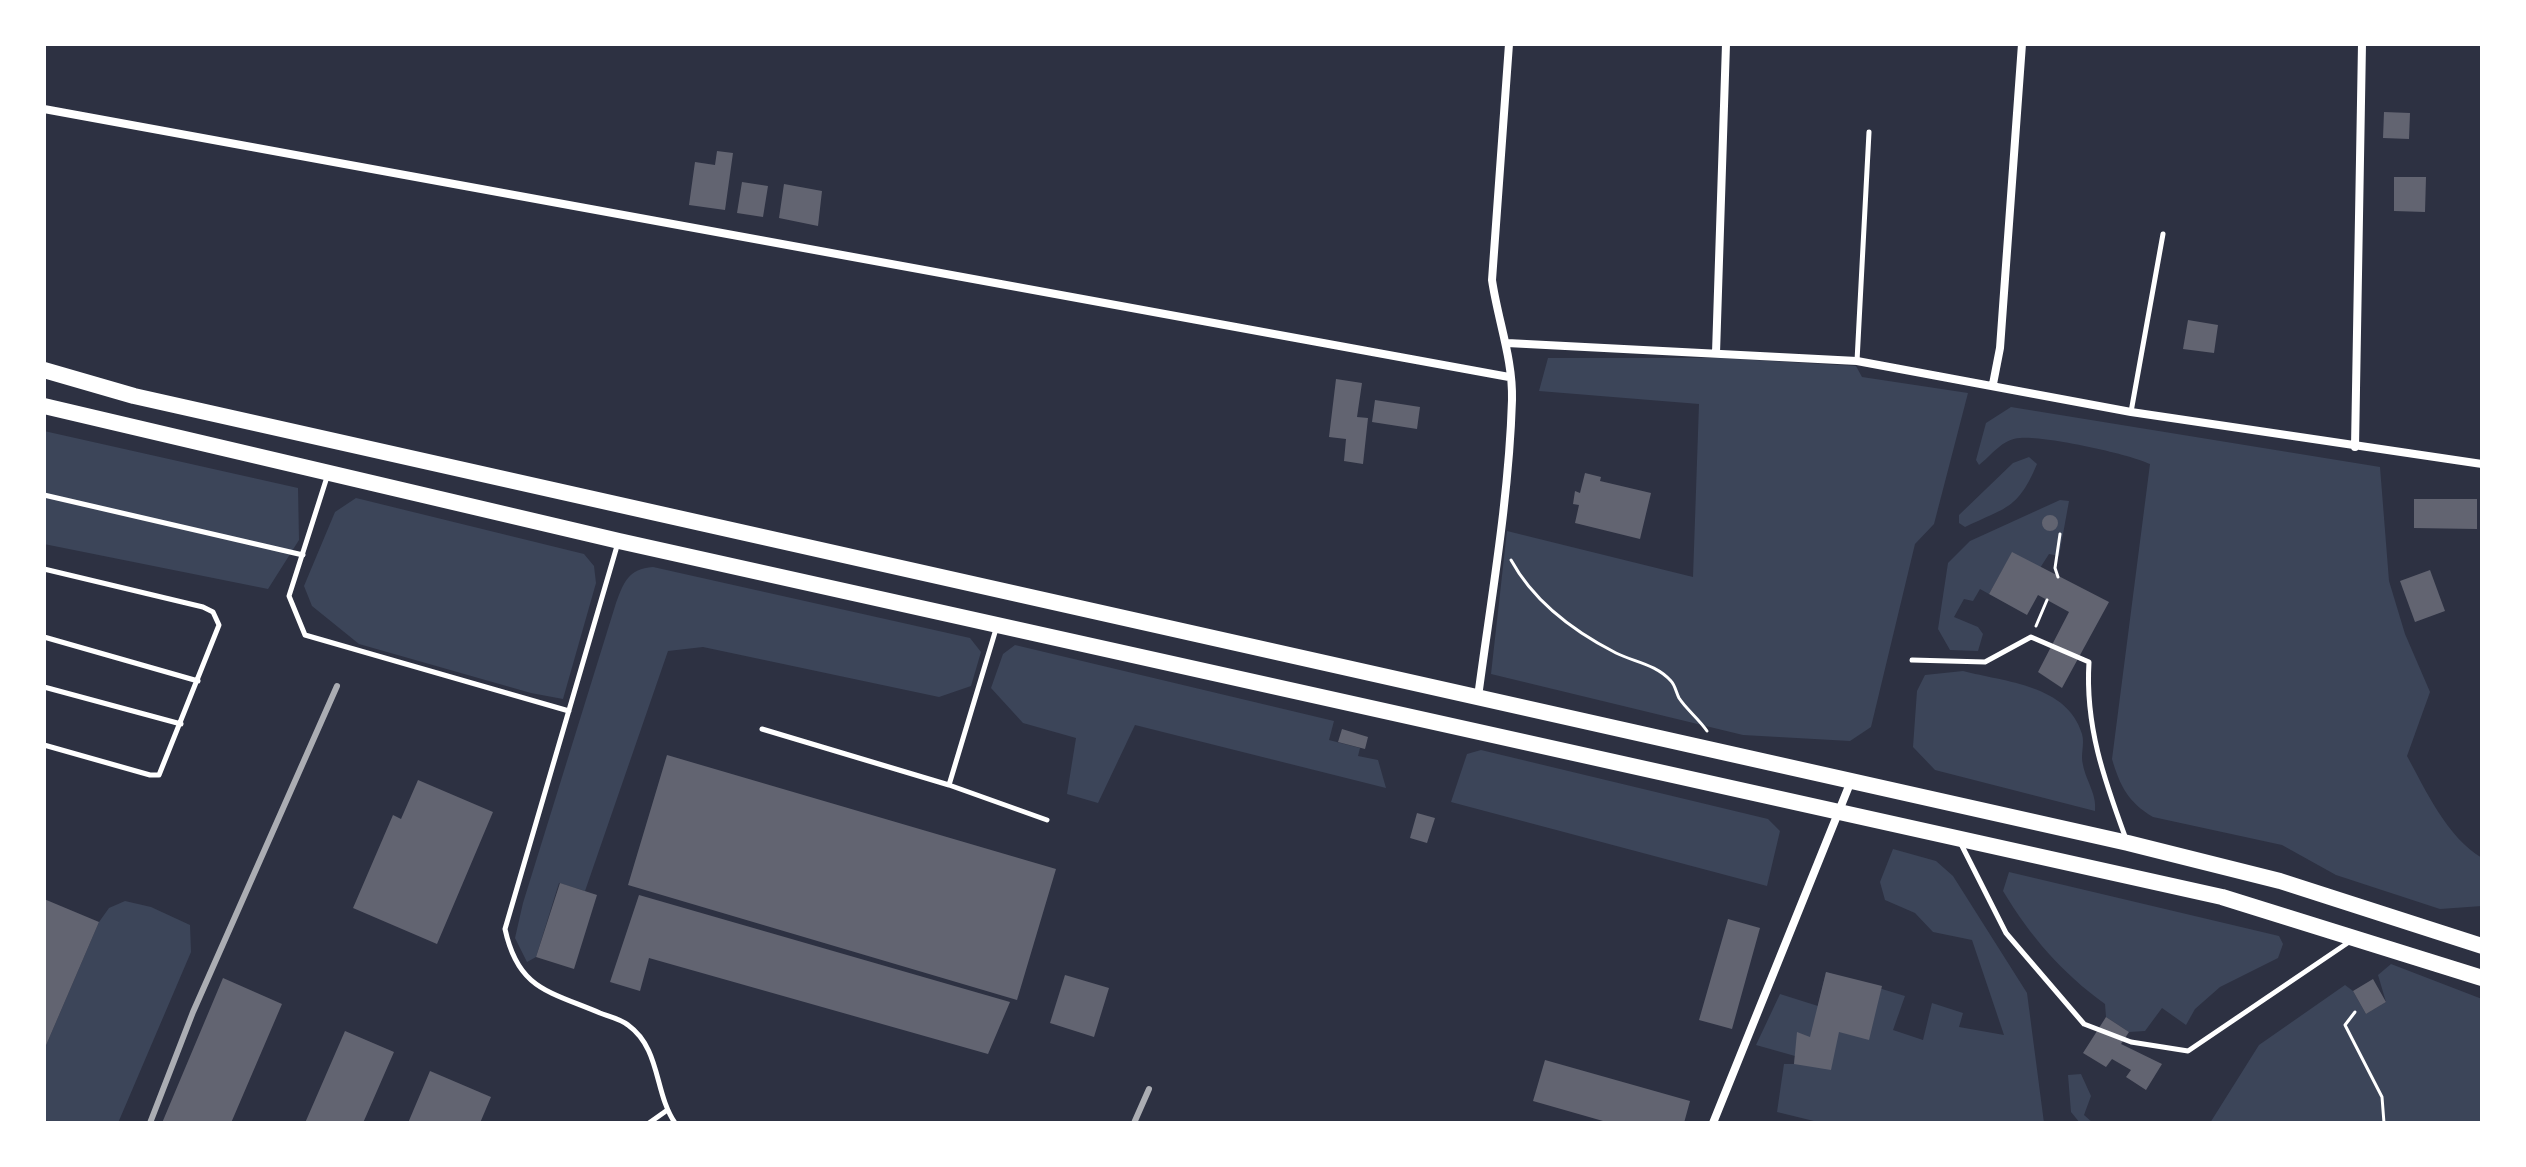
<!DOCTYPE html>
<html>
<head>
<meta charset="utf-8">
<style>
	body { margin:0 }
	#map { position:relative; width:2526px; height:1167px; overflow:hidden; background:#2d3142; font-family:"PT Sans",sans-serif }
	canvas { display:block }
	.frame { position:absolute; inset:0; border:46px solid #fff; pointer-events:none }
</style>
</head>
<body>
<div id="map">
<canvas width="2526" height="1167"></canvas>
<div class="frame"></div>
</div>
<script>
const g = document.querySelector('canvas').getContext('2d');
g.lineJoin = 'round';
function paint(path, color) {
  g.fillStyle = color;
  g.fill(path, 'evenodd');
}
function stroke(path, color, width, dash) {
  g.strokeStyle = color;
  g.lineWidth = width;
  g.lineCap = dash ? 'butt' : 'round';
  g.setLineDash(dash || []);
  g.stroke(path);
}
const green = new Path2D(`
	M1548 358H1719L1856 366 1862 377 1968 393 1934 524 1915 544 1871 727 1850 741 1743 735 1491 674 1507 531 1693 577 1699 404 1539 391Z
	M2011 407 2380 467 2389 581 2405 634 2430 692 2407 756C2426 791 2447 837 2482 858V906L2440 909 2336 875 2282 845 2153 817C2128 802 2120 786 2112 759L2150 464C2130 454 2042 435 2020 438 2002 439 1992 455 1979 465L1976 460 1986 423Z
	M44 431 298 488 299 540 268 589 44 544Z
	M2029 457 2037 464C2018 509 2007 507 1965 527L1959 523V515L2013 463Z
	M356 498 584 554 594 566 596 583 563 699 531 693 359 644 312 606 304 586 335 512Z
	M2060 500 2069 501 2059 556 2049 554 2040 568 2012 553 1989 594 1980 589 1973 601 1964 599 1954 617 1978 627 1983 634 1978 651 1950 650 1938 629 1948 563 1970 541Z
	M653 567 970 638 981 652 971 686 939 697 703 647 668 651 585 891 559 883 536 957 527 962 515 938 523 903 616 603C624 582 628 569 653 567Z
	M1015 645 1334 721 1329 740 1360 748 1358 756 1378 760 1386 788 1135 725 1098 803 1067 794 1076 738 1023 723 991 688 1003 654Z
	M1963 671C2005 682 2068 685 2082 734 2085 745 2080 754 2083 765 2086 781 2097 794 2095 811L1935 770 1913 747 1917 691 1925 675Z
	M1481 750 1768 819 1780 831 1767 886 1451 802 1467 754Z
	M1893 849 1936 861 1953 876 2027 993 2044 1123H1822L1777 1112 1784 1064H1794L1795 1056 1756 1045 1780 994 1818 1006 1826 972 1905 996 1893 1030 1923 1040 1932 1003 1963 1013 1959 1027 2004 1035 1972 940 1933 932 1915 913 1885 900 1880 882Z
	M2009 872 2279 936 2283 944 2278 958 2220 987 2195 1009 2186 1025 2162 1008 2145 1031 2129 1032 2106 1017 2105 1004C2062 973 2030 936 2003 891Z
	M125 901 151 907 190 925 191 952 118 1123H44V1050L99 922 109 908Z
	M2391 964 2482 999V1123H2210L2259 1045 2345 985 2353 991 2366 1014 2386 1002 2378 975Z
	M2081 1074 2091 1096 2084 1115 2093 1123H2080L2071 1112 2068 1075Z`);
const building = new Path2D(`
	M2384 112 2410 113 2409 139 2383 138Z
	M717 151 733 153 725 210 689 205 695 162 715 165Z
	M2394 177H2426L2425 212 2394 211Z
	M742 182 768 186 763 217 737 213Z
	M784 184 822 191 818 226 779 218Z
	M2188 320 2218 325 2214 353 2183 349Z
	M1336 379 1362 383 1357 417 1368 418 1363 464 1344 461 1346 439 1329 437Z
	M1375 400 1420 407 1417 429 1372 422Z
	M1585 473 1601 477 1600 481 1651 493 1640 539 1575 523 1579 505 1573 504 1575 491 1580 493Z
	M2414 499H2477V529L2414 528Z
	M2042 523a8 8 0 1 1 16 0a8 8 0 1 1-16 0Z
	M2012 552 2109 602 2062 688 2038 672 2069 612 2038 595 2027 615 1989 594Z
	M2430 570 2445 611 2415 622 2400 581Z
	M1342 729 1368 737 1365 749 1338 742Z
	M667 755 1056 869 1017 1000 628 885Z
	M418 780 493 812 437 944 353 908 393 815 401 819Z
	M1417 813 1435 818 1427 843 1410 838Z
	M560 883 597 895 574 969 536 957Z
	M639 895 1010 1002 988 1054 649 958 640 991 610 982Z
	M44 899 99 922 44 1050Z
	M1728 919 1760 928 1732 1029 1699 1020Z
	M1826 972 1882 986 1869 1040 1839 1032 1831 1070 1794 1064 1797 1032 1810 1037Z
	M1065 975 1109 988 1094 1037 1050 1023Z
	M223 978 282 1004 231 1123H162Z
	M2373 979 2386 1002 2366 1014 2353 991Z
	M2106 1017 2129 1032 2121 1044 2162 1064 2146 1090 2126 1077 2131 1070 2112 1059 2106 1067 2083 1053Z
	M345 1031 394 1052 363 1123H305Z
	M1545 1060 1690 1101 1684 1123H1610L1533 1101Z
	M430 1071 491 1097 480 1123H408Z`);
const path = new Path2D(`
	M1511 560C1534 602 1573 631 1616 653 1634 662 1656 664 1671 681 1675 685 1676 692 1679 698 1686 709 1699 719 1707 731
	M2058 577 2055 568 2060 534
	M2036 626 2047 600
	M2355 1012 2345 1025 2382 1097 2384 1123`);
const service = new Path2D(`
	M1857 361 1869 132
	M2131 412 2163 234
	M327 477 289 596 305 635 569 711
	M44 495 303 555
	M617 546 505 929C518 989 548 991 600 1013 608 1016 621 1019 628 1025 661 1049 654 1092 675 1123
	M44 569 203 607 213 612 219 625 159 775H150L44 745
	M44 637 198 681
	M1912 660 1985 662 2031 637 2089 662C2085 726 2104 779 2126 839
	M44 687 181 724
	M762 729 949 785 1047 820
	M949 785 996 629
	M1961 844 2006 933 2084 1024 2131 1042 2188 1051 2349 942
	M649 1123 666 1111`);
const minor = new Path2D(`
	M44 109 1509 377
	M1507 343 1857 361 2131 412 2482 464
	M1716 353 1726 44
	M1993 384 2000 348 2022 44
	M2355 447 2362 44
	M1478 697C1491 599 1509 499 1512 400 1513 359 1498 321 1492 280L1509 44
	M1713 1123 1851 781`);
const primary = new Path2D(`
	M44 370 134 396 2128 843 2280 881 2482 946
	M44 406 619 541 2222 897 2482 978`);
const rail = new Path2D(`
	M150 1123 193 1012 337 686
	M1134 1123 1149 1089`);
paint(green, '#3c4559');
paint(building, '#626471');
stroke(path, '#fff', 3);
stroke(service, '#fff', 5);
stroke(minor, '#fff', 8);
stroke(primary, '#fff', 16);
stroke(rail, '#abadb3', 6);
</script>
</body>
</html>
